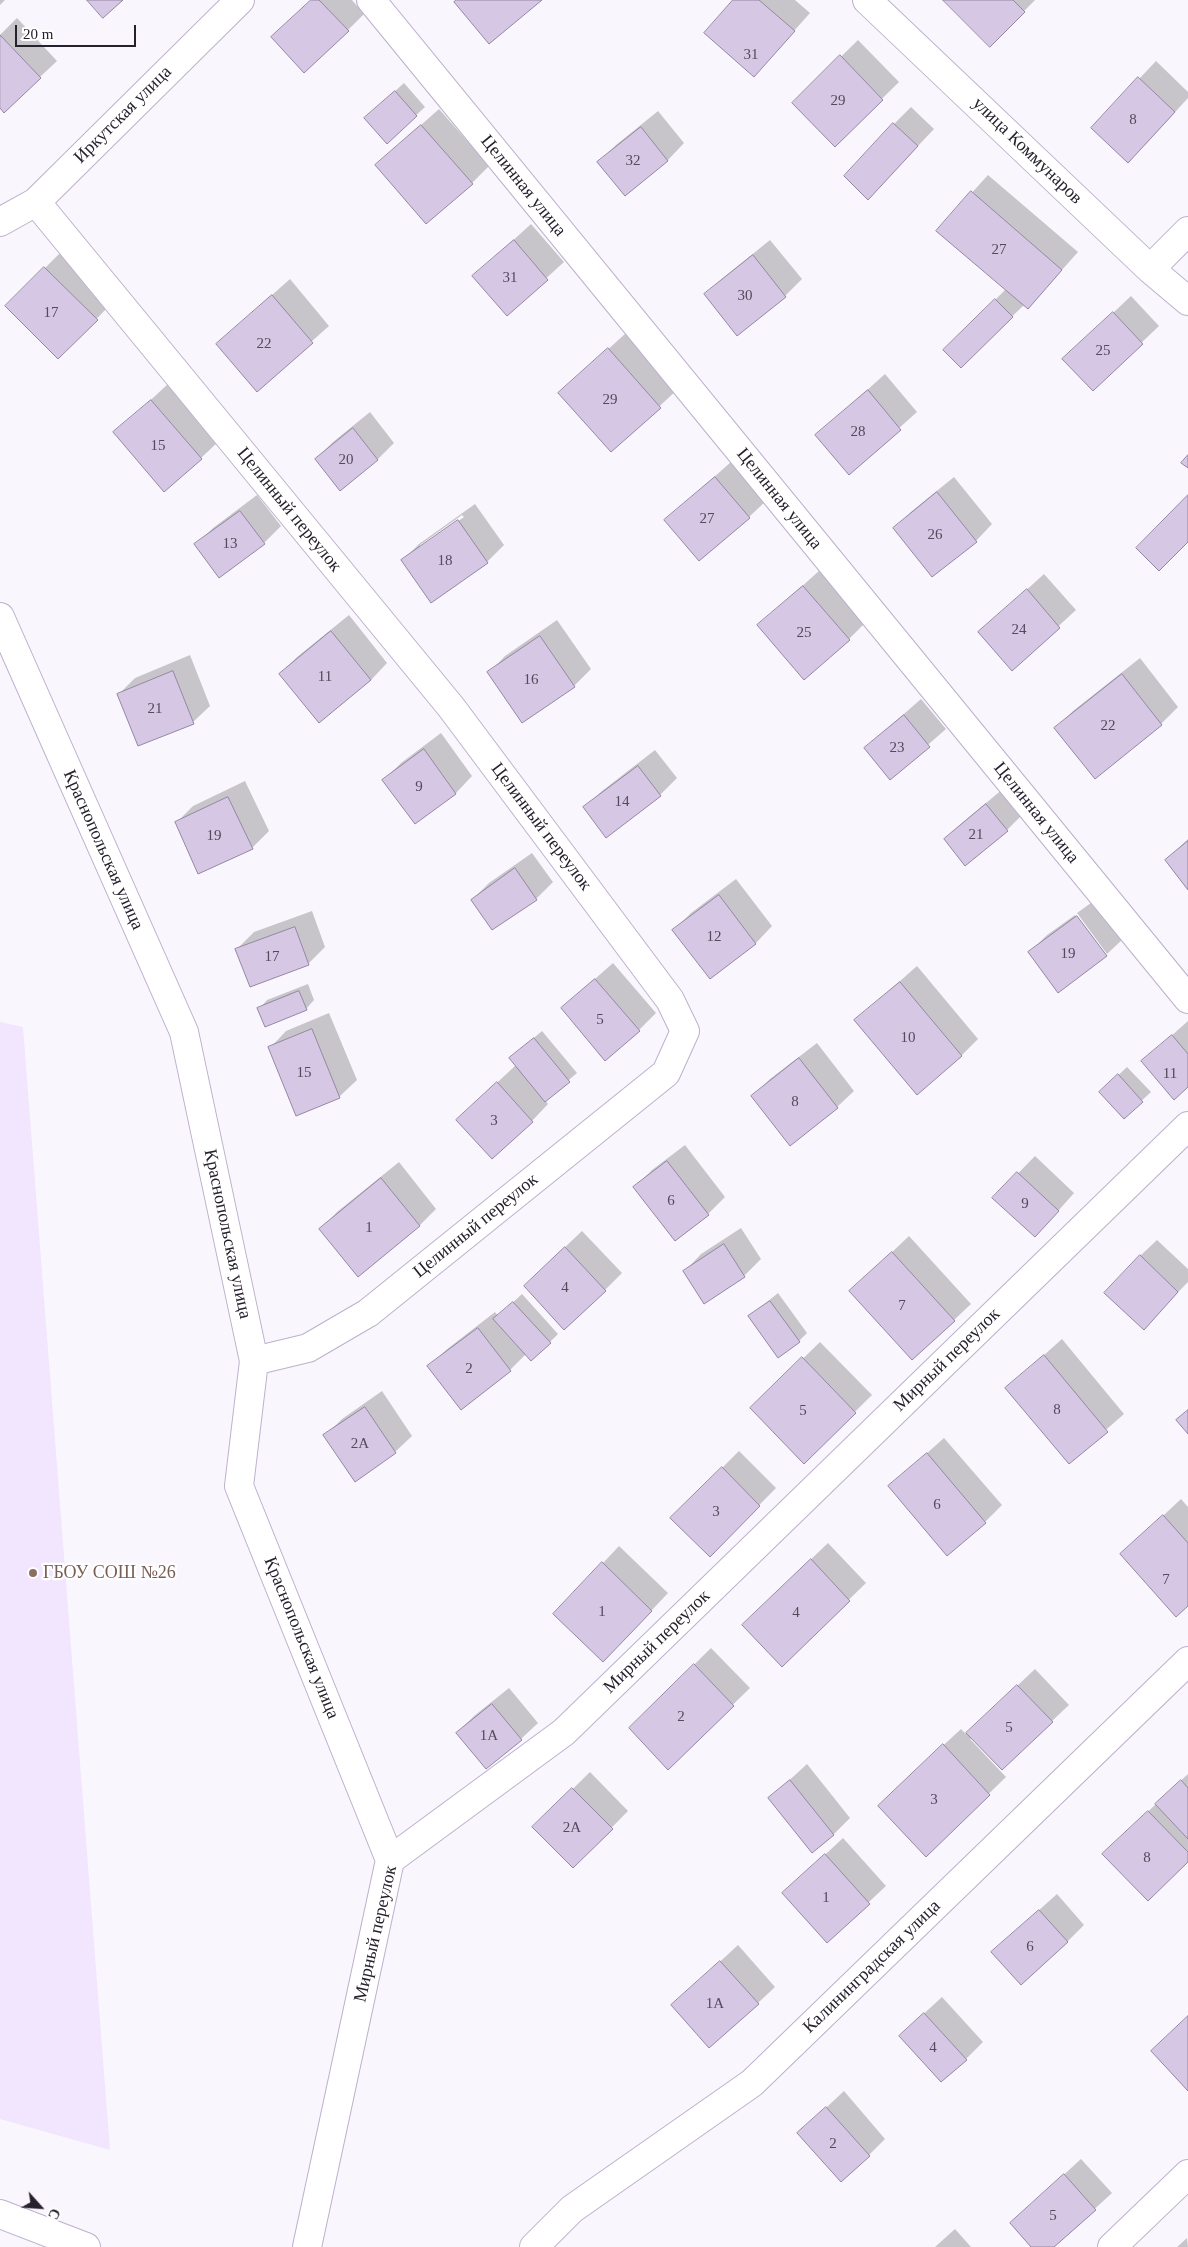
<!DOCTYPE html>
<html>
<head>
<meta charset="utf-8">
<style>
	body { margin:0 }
	#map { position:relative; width:1188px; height:2247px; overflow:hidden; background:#f9f7fd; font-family:"Times New Roman",serif }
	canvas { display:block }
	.north { position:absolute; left:15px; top:2182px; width:50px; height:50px; -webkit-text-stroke:4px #fff; paint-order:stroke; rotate:116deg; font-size:14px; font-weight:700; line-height:20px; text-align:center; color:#27212d }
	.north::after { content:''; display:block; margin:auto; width:18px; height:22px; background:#27212d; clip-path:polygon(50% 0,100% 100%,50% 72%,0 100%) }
	.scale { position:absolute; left:15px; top:25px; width:121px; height:22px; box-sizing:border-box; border:2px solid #27212d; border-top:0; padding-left:6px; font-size:15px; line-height:18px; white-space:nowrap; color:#27212d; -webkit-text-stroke:4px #fff; paint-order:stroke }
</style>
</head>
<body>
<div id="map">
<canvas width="1188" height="2247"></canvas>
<div class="north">С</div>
<div class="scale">20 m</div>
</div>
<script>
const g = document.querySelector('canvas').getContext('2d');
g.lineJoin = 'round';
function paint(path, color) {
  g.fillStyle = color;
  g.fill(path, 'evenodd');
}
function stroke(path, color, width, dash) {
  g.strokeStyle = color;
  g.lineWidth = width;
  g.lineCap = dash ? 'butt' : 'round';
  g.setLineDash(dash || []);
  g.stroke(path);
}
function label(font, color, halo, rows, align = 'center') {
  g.font = font + ' "Times New Roman",serif';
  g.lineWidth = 4.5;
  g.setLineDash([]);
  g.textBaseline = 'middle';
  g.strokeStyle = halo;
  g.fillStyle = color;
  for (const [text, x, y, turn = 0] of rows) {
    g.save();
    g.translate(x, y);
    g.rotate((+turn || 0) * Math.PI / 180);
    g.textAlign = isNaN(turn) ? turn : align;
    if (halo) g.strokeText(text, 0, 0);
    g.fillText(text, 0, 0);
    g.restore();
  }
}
const built = new Path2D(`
	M0 1022 23 1027 110 2150 0 2119Z`);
const shadow = new Path2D(`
	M0 0H5L0 5Z
	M311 0H352L364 14 348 30Z
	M734 0H795L810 13 754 76Z
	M944 0H1035L990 46Z
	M17 18 57 61 40 77 0 106V35Z
	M858 40 899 82 835 145 794 103Z
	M1156 61 1188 92V98L1145 145 1093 128Z
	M404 83 425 107 387 142 374 110Z
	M911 107 934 129 885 181 894 124Z
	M439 109 489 166 472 183 376 165Z
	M658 111 684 143 668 160 625 194 599 162 616 145Z
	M988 175 1078 252 1028 308 1024 305 961 366 945 350 1006 289 938 230Z
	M531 224 564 262 507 314 474 276Z
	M770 240 802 279 785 296 706 294 723 278Z
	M62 251 113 302 58 358 7 306Z
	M290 279 329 326 257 390 217 344Z
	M1131 296 1159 326 1093 389 1081 343Z
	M626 333 677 390 611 451 560 393Z
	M885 374 917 412 849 473 817 435Z
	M168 384 218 442 201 458 115 433Z
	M370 412 394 443 377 460 316 459 333 442Z
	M732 461 766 501 749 517 666 520Z
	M954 477 992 524 976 541 895 528 912 511Z
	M257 495 281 526 264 543 196 545 213 528Z
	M475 504 504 545 487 562 431 601 403 560 419 544ZM462 515 464 517 420 548V545Z
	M820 570 866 622 849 639 759 625Z
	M1044 574 1076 610 1012 669 980 632Z
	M349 615 387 663 371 680 280 674 297 657Z
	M557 620 591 669 574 686 522 722 489 673 505 656Z
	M190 655 210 706 193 722 118 695 135 678Z
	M1140 658 1178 707 1161 724 1095 777 1056 728 1073 711Z
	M921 699 946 729 890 778 865 748Z
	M441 733 472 776 456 793 415 822 384 780 401 763Z
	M655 750 677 778 660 795 585 807 602 791Z
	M245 781 269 831 252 848 176 823 193 806Z
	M1004 788 1024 813 1007 830 945 839 962 823Z
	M1188 839V888L1166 860Z
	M532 853 553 882 536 899 472 900 489 883Z
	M736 879 772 926 756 943 710 978 674 930 691 913Z
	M1095 900 1123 939 1107 954 1077 913Z
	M312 911 325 947 308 964 237 949 254 932Z
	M1075 915 1104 955H1107L1058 991 1030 952 1047 935Z
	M613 963 656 1013 639 1030 562 1008Z
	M917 966 978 1039 961 1056 856 1020Z
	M308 984 314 1000 306 1009H259L267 1000Z
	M329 1013 357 1080 340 1096 297 1114 270 1048 286 1031Z
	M1188 1021V1086L1143 1061Z
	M542 1031 577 1073 545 1100 548 1104 532 1121 457 1120 516 1065 510 1058Z
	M817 1043 854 1091 837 1107 753 1096 770 1079Z
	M1127 1067 1151 1092 1124 1117 1109 1084Z
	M685 1145 725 1197 708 1214 635 1187 652 1170Z
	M1035 1156 1074 1193 1051 1219 994 1198Z
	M399 1162 436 1209 419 1226 321 1229 337 1212Z
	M741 1228 761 1259 744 1276 705 1302 685 1271 701 1254Z
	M582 1231 622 1273 605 1290 542 1269Z
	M909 1236 971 1304 954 1320 851 1291Z
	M1157 1240 1188 1269V1282L1160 1311 1140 1256Z
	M778 1293 807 1333 799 1341 750 1316Z
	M522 1294 558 1334 550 1342 526 1354 510 1370 461 1408 429 1367 446 1350 495 1312 498 1316Z
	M1062 1339 1124 1414 1069 1462 1007 1388Z
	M820 1342 872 1395 804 1462 752 1408Z
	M382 1391 412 1436 395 1452 325 1436 342 1419Z
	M944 1438 1002 1505 985 1522 890 1486Z
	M739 1451 776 1488 710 1555 672 1518Z
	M1181 1499 1188 1507V1605L1122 1554Z
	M828 1543 866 1583 782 1665 760 1608Z
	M619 1546 668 1593 620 1644 603 1563Z
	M711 1648 750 1688 668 1768 630 1728Z
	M1035 1669 1069 1705 1052 1721 970 1739 1006 1777 926 1855 896 1789 961 1729 966 1734Z
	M509 1688 538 1723 521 1739 457 1733 474 1716Z
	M807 1764 850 1818 833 1835 770 1798Z
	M590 1772 628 1811 573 1867 534 1827Z
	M1188 1774V1860L1121 1837 1174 1787Z
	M843 1838 886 1886 827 1941 784 1893Z
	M1057 1894 1084 1925 1067 1942 1010 1936Z
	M738 1945 775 1987 758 2003 673 2005Z
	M942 1997 983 2042 966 2059 918 2019Z
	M844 2091 885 2139 869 2155 799 2133Z
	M1081 2159 1112 2193 1053 2247H1033L1011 2223Z
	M955 2229 971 2247H935Z
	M1187 2238 1188 2247H1177Z`);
const building = new Path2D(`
	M87 0H123L103 18Z
	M311 0H319L349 31 304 73 271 37Z
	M457 0H542L489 44 454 2Z
	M733 0H759L795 31 754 77 704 33Z
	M943 0H1013L1025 12 990 47Z
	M0 35 41 78 4 113 0 108Z
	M840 55 883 100 835 147 792 103Z
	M1138 77 1175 112 1128 163 1091 128Z
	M395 91 417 116 387 144 364 118Z
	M893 123 918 146 868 200 844 176Z
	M421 125 473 184 426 224 375 165Z
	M641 127 668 161 625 196 597 162Z
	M971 191 1062 270 1028 309 936 231Z
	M514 240 548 280 507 316 472 276Z
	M753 255 786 297 737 336 704 294Z
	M44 267 98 320 58 359 5 306Z
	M272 295 313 343 257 392 216 344Z
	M995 299 1013 317 961 368 943 350Z
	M1113 312 1143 344 1093 391 1062 359Z
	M608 348 661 408 611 452 558 393Z
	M868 390 901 430 849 475 815 435Z
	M151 400 202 459 164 492 113 432Z
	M353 428 378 460 340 491 315 459Z
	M1188 455V468L1181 463Z
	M715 477 750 518 699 561 664 520Z
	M937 492 977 542 932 577 893 528Z
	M1188 495V542L1159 571 1136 548Z
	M240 511 265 544 219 578 194 544Z
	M458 520 488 563 431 603 401 560Z
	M803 586 850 640 804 680 757 625Z
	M1027 589 1060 628 1012 671 978 632Z
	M331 631 371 680 319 723 279 674Z
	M540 636 575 687 522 723 487 672Z
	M173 671 194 724 138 746 117 694Z
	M1122 674 1162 725 1095 779 1054 728Z
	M904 715 930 747 890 780 864 748Z
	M424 749 456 794 415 824 382 780Z
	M638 766 661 796 606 838 583 807Z
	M228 797 253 849 198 874 175 822Z
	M986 804 1008 831 965 866 944 839Z
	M1188 841V890L1165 860Z
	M515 868 537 900 492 930 471 900Z
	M719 895 756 944 710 979 672 930Z
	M1077 916 1107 956 1058 993 1028 952Z
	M295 927 309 965 250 987 235 949Z
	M595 979 640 1031 605 1061 561 1008Z
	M900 982 962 1056 917 1095 854 1020Z
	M299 991 307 1010 265 1027 257 1008Z
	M312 1029 340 1098 296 1116 268 1047Z
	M1172 1035 1188 1054V1087L1174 1100 1141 1061Z
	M534 1038 570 1082 545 1102 509 1058Z
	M799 1058 838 1108 790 1146 751 1096Z
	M1118 1074 1143 1102 1124 1119 1099 1092Z
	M497 1082 533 1122 492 1159 456 1120Z
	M667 1161 709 1215 675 1241 633 1187Z
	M1017 1172 1059 1211 1035 1237 992 1198Z
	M381 1178 420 1226 358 1277 319 1229Z
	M724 1244 745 1277 704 1304 683 1271Z
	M565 1247 606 1291 564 1330 524 1286Z
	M892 1252 955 1321 912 1360 849 1291Z
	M1140 1255 1178 1292 1144 1330 1104 1293Z
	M770 1301 800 1342 778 1358 748 1316Z
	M513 1302 551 1343 531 1361 493 1319Z
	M478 1328 511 1371 461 1410 427 1366Z
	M1044 1355 1108 1432 1069 1464 1005 1388Z
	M802 1357 856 1413 804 1464 750 1408Z
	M365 1407 396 1453 355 1482 323 1435Z
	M1188 1410V1434L1176 1420Z
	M927 1453 986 1523 947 1556 888 1486Z
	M722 1467 760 1506 710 1557 670 1518Z
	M1163 1515 1188 1543V1606L1176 1617 1120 1554Z
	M811 1559 850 1601 782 1667 742 1625Z
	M602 1562 652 1611 603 1662 553 1614Z
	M694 1664 734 1706 668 1770 629 1728Z
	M1017 1685 1053 1722 1002 1770 966 1733Z
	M492 1704 522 1740 486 1769 456 1733Z
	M943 1744 990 1795 926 1857 878 1806Z
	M790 1780 834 1835 812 1853 768 1798Z
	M1181 1780 1188 1788V1839L1155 1804Z
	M572 1788 613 1829 573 1868 532 1827Z
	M1148 1811 1188 1852V1862L1148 1901 1102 1854Z
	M825 1854 870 1904 827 1943 782 1893Z
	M1039 1910 1068 1942 1021 1985 991 1952Z
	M720 1961 759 2004 709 2048 671 2005Z
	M924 2013 967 2060 941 2082 899 2036Z
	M1188 2016V2091L1151 2051Z
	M826 2107 870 2156 841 2182 797 2133Z
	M1064 2174 1096 2210 1054 2247H1031L1010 2223Z`);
const minor = new Path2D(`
	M371 0 1188 999
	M867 0 1150 269 1188 301
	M36 202 451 707 670 1000 685 1031 666 1073 368 1313 308 1348 254 1361
	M0 222 36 202 240 0
	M1150 269 1188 231
	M0 617 184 1032 254 1361 239 1486 390 1860
	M0 2214 86 2247
	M307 2247 390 1860 564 1732 1188 1126
	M534 2247 572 2209 752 2083 1188 1661
	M1112 2247 1188 2174`);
const markers = [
	[33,1573,5,"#8d6e63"]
];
const numberNames = [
	["31",751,55],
	["29",838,101],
	["8",1133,120],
	["32",633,161],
	["27",999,250],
	["31",510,278],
	["30",745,296],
	["17",51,313],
	["22",264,344],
	["25",1103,351],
	["29",610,400],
	["28",858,432],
	["15",158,446],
	["20",346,460],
	["27",707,519],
	["26",935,535],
	["13",230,544],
	["18",445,561],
	["24",1019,630],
	["25",804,633],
	["11",325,677],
	["16",531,680],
	["21",155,709],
	["22",1108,726],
	["23",897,748],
	["9",419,787],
	["14",622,802],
	["21",976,835],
	["19",214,836],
	["12",714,937],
	["19",1068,954],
	["17",272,957],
	["5",600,1020],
	["10",908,1038],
	["15",304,1073],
	["11",1170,1074],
	["8",795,1102],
	["3",494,1121],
	["6",671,1201],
	["9",1025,1204],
	["1",369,1228],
	["4",565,1288],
	["7",902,1306],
	["2",469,1369],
	["8",1057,1410],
	["5",803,1411],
	["2А",360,1444],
	["6",937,1505],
	["3",716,1512],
	["7",1166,1580],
	["1",602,1612],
	["4",796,1613],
	["2",681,1717],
	["5",1009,1728],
	["1А",489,1736],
	["3",934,1800],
	["2А",572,1828],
	["8",1147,1858],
	["1",826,1898],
	["6",1030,1947],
	["1А",715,2004],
	["4",933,2048],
	["2",833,2144],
	["5",1053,2216]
];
const streetNames = [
	["Иркутская улица",123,115,-45],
	["улица Коммунаров",1027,151,44],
	["Целинная улица",523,186,51],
	["Целинная улица",779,499,51],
	["Целинный переулок",289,510,51],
	["Целинная улица",1036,813,51],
	["Целинный переулок",541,827,53],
	["Краснопольская улица",103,850,66],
	["Целинный переулок",476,1226,-39],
	["Краснопольская улица",227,1234,78],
	["Мирный переулок",947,1360,-44],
	["Краснопольская улица",301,1638,68],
	["Мирный переулок",657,1642,-44],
	["Мирный переулок",376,1934,-77],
	["Калининградская улица",872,1967,-44]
];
const educationNames = [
	["ГБОУ СОШ №26",43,1573]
];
paint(built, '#f1e6fd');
paint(shadow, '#0003');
paint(building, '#d6c7e5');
stroke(building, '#9487a3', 1);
stroke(minor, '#bdb0cd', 30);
stroke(minor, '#fff', 28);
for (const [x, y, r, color] of markers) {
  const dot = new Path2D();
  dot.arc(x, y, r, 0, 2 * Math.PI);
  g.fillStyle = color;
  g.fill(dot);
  stroke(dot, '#fff', 2);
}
label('15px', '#534a5b', null, numberNames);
label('18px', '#27212d', '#fff', streetNames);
label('18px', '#785e54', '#fff', educationNames, 'left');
</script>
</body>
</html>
